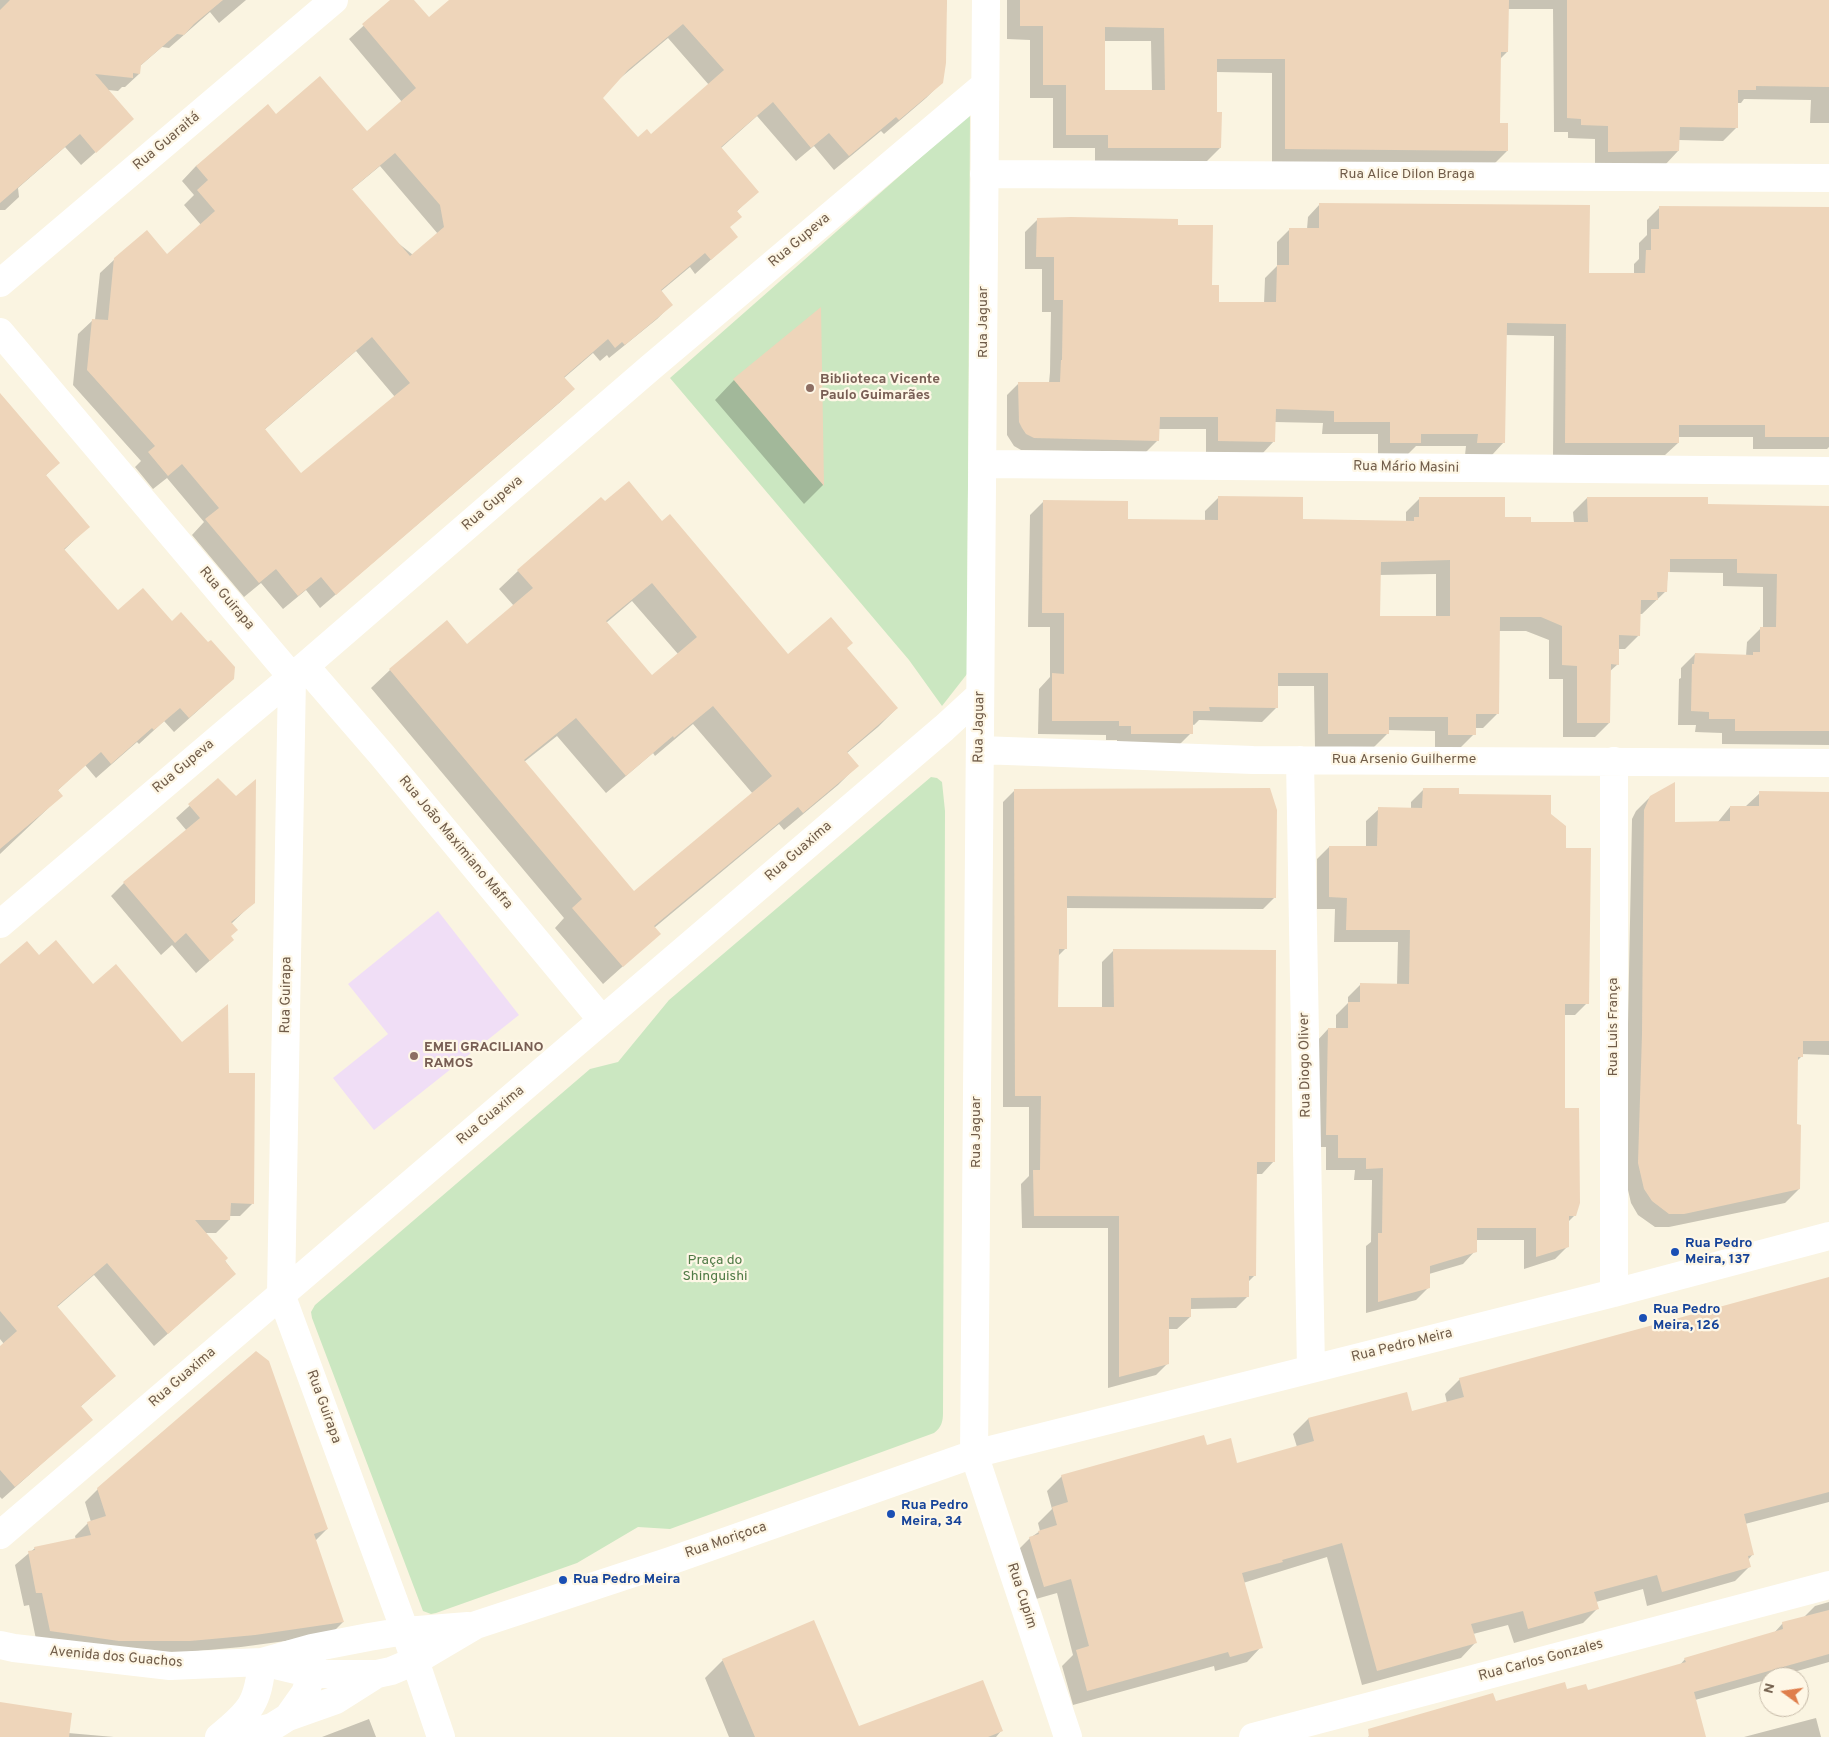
<!DOCTYPE html>
<html>
<head>
<meta charset="utf-8">
<style>
	body { margin:0 }
	#map { position:relative; width:1829px; height:1737px; overflow:hidden; background:#faf4e1; font-family:Overpass,sans-serif }
	canvas { display:block }
	.north { position:absolute; left:1759px; top:1667px; width:50px; height:50px; box-sizing:border-box; background:#fef7e6; border:1px solid #c5b9a7; border-radius:50%; rotate:284deg; font-size:14px; font-weight:700; line-height:20px; text-align:center; color:#705c49 }
	.north::after { content:''; display:block; margin:auto; width:18px; height:22px; background:#df7e4c; clip-path:polygon(50% 0,100% 100%,50% 72%,0 100%) }
</style>
</head>
<body>
<div id="map">
<canvas width="1829" height="1737"></canvas>
<div class="north">N</div>
</div>
<script>
const g = document.querySelector('canvas').getContext('2d');
g.lineJoin = 'round';
function paint(path, color) {
  g.fillStyle = color;
  g.fill(path, 'evenodd');
}
function stroke(path, color, width, dash) {
  g.strokeStyle = color;
  g.lineWidth = width;
  g.lineCap = dash ? 'butt' : 'round';
  g.setLineDash(dash || []);
  g.stroke(path);
}
function label(font, color, halo, rows, align = 'center') {
  g.font = font + ' Overpass,sans-serif';
  g.lineWidth = 4.5;
  g.setLineDash([]);
  g.textBaseline = 'middle';
  g.strokeStyle = halo;
  g.fillStyle = color;
  for (const [text, x, y, turn = 0] of rows) {
    g.save();
    g.translate(x, y);
    g.rotate((+turn || 0) * Math.PI / 180);
    g.textAlign = isNaN(turn) ? turn : align;
    if (halo) g.strokeText(text, 0, 0);
    g.fillText(text, 0, 0);
    g.restore();
  }
}
const education = new Path2D(`
	M438 911 519 1015 374 1130 333 1078 388 1034 348 984Z`);
const green = new Path2D(`
	M970 114 967 674 942 706 909 660 670 378Z
	M931 777 937 778 942 782 945 811 943 1413C943 1422 941 1428 934 1433L670 1529 638 1527 577 1563 436 1613 431 1614 423 1611 312 1318 311 1312 315 1305 590 1069 618 1062 669 1000Z`);
const shadow = new Path2D(`
	M0 0H246L219 23 210 12 169 48 162 47 140 66 139 74 125 87H122L118 91 108 90 133 119 81 165 65 147 18 188 19 197 5 210H0Z
	M392 0H412L429 19 451 0H947L941 83 926 98 884 134 881 131 834 170 814 146 796 161 757 116 721 148 757 192 736 212 729 228 736 237 695 274 690 267 660 292 671 305 657 319 609 358 607 355 600 361 593 353 564 378 574 389 559 403 320 608 306 590 283 609 261 583 244 597 192 535 204 522 167 478 153 489 135 467 141 461 73 385 78 334 93 320H95L100 273 115 259 167 255 201 225 184 205 194 195 182 181 196 166 276 116 367 133 402 102 349 39ZM668 38 709 85 651 136 637 139 602 98 618 80ZM380 166 438 234 413 255 393 239 351 190ZM356 351 395 397 301 475 264 430Z
	M1007 0H1829V123H1810L1811 100 1744 99 1741 103H1737V127L1723 141 1678 140V151L1665 165H1595V139L1568 138V132H1554L1553 9H1507V52L1500 59 1499 124 1507 151 1494 164 1272 162V73L1216 72V113L1220 148 1206 162 1095 161V148H1053V98H1030V40L1007 39ZM1104 41H1151L1152 91H1104Z
	M1320 204 1587 274 1634 275V264L1639 259V243L1647 235V220L1660 207 1829 208V447L1827 449H1753V437H1678V443L1665 455H1553L1554 336 1505 335 1504 442 1492 455H1465L1466 446H1416L1407 455H1378V434H1322L1323 423 1274 422V441L1262 454 1206 453V429H1158V440L1146 452 1021 450 1014 446 1007 435V395L1019 383H1049L1050 372 1051 312H1042V269H1025V232L1038 219 1177 226 1211 287 1218 303 1264 304 1265 278 1277 266V242L1290 229H1307L1308 217Z
	M820 310 823 485 804 504 715 400 734 380Z
	M0 413 58 463 45 476 88 527 64 550 117 612 171 623 233 679 174 732 164 721 139 744 137 742 96 778 85 765 57 791 61 796 0 854Z
	M1219 497 1301 520 1406 522V512L1420 498 1530 523H1574L1573 512 1587 498 1706 506 1829 507V745L1722 744V733L1695 732 1696 725H1678L1679 679 1681 678V668L1695 654 1746 656 1747 642 1761 628H1763V587L1723 586V573L1668 572 1666 591 1642 614H1640L1639 635 1625 649H1618V664L1609 672V723L1595 737H1563V679H1549V640L1526 631H1498L1497 714 1483 728H1474V734L1460 748H1435V731L1387 730V734L1373 748H1315L1314 686H1276V708L1262 722 1199 720 1194 725 1191 724V733L1177 747H1117V740H1106V735L1038 734 1039 689 1050 677V627H1028L1030 515 1044 501 1126 520 1205 521V511ZM1436 574V617H1379V575Z
	M604 503 662 522 788 656 846 649 897 708 878 727 847 753 857 766 838 785 784 830 779 824 654 928 659 934 603 984 555 928 564 918 371 688 390 670 467 645 514 606 499 589 518 571ZM632 601 678 654 652 677 606 623ZM693 724 753 794 634 893 524 762 557 736 606 793 653 753 655 756Z
	M218 780 254 902 231 924 229 937 233 940 196 973 172 945 161 955 111 896 124 883 187 831 176 818Z
	M1424 789 1549 815 1564 849 1587 1003 1575 1015H1564V1109L1575 1215 1567 1223V1247L1555 1259 1524 1269V1240H1476L1475 1251 1463 1264 1429 1274V1287L1416 1300 1366 1313V1246L1371 1242 1372 1180H1354L1355 1170H1326V1147H1315L1316 1042 1328 1029H1336V1015L1348 1003V997L1360 985H1397L1398 942H1334L1335 909H1317V859L1329 847H1366V821L1379 809H1411V802Z
	M1015 790 1275 897 1263 909 1065 908 1066 948 1057 957 1056 1008H1102V962L1114 950 1274 1161 1262 1174H1255V1275L1248 1282V1296L1236 1308 1190 1309V1317L1177 1329H1168V1363L1156 1375 1108 1388V1228H1022L1021 1184 1029 1176V1107H1003V802Z
	M1760 793H1829V1055L1801 1054V1057L1797 1061 1796 1125 1799 1189 1785 1203 1669 1227H1655L1638 1215 1631 1203 1625 1177 1632 819 1636 811 1650 797 1674 823H1717L1730 807 1746 806Z
	M39 957 93 985 228 1075 253 1203 240 1216H229V1220L216 1233H204L235 1274 154 1346 94 1275 57 1307 115 1376 80 1407 91 1420 2 1499 0 1497V1347L4 1344 0 1339V967Z
	M1829 1278V1502L1745 1524 1753 1554 1748 1560 1749 1567 1735 1581 1647 1606 1643 1589 1596 1602 1597 1609 1583 1623 1514 1643 1508 1625 1473 1634 1475 1643 1461 1658 1362 1685 1327 1557 1243 1583 1261 1647 1247 1662 1215 1671 1214 1666 1073 1705 1062 1666 1073 1655 1057 1593 1029 1601 1015 1553 1030 1538 1040 1531 1038 1523 1052 1509 1047 1491 1062 1476 1206 1446 1237 1464 1297 1447 1293 1434 1308 1419 1406 1394 1411 1413 1447 1403 1445 1394 1460 1379Z
	M98 1489 327 1529 315 1541 343 1622 330 1635 241 1647 176 1653 37 1644 29 1605 24 1606 15 1565 35 1548 76 1540 75 1536 88 1523 91 1522 85 1502Z
	M1829 1602V1662L1776 1677H1769V1679L1695 1700 1705 1737H1368L1378 1727 1495 1703 1566 1691 1587 1692 1679 1666 1685 1659 1773 1634 1783 1623 1803 1618 1815 1606Z
	M723 1660 858 1728 1001 1731 996 1737H729L705 1678Z
	M0 1703 68 1733 114 1737H0Z
	M1816 1718 1821 1737H1744Z
	M369 1719 376 1737H322Z`);
const building = new Path2D(`
	M10 0H223L194 24 184 35 177 34 141 65 140 74 133 73V78L95 74 134 119 96 153 80 134 0 203V10Z
	M390 0H414L429 17 449 0H947L946 63 943 83 899 120 896 117 849 156 829 133 811 148 773 102 721 147 759 192 737 211 742 217 730 227 738 237 711 260 705 253 661 290 673 305 625 345 622 342 615 348 608 339 564 377 575 389 336 595 321 577 298 596 276 569 259 583 205 519 219 508 182 464 168 476 148 452 155 446 87 370 92 319 108 320 114 258 147 230 167 254 215 211 197 190 208 180 196 166 268 104 276 114 320 76 367 131 416 88 362 24ZM683 24 724 70 651 134 647 129 638 137 603 98 628 70ZM395 153 440 205 444 227 410 256 352 189ZM372 337 410 383 301 473 265 429Z
	M1020 0H1509L1508 52H1501L1500 123H1508V151L1285 149V59H1217V112H1222L1221 148H1108V135H1066V85H1043V26H1020ZM1105 27 1164 28 1165 90H1105Z
	M1567 0H1829V87L1756 86V90H1738V128L1680 127 1679 151 1608 152V126L1581 125V119L1567 118Z
	M1319 203 1590 205 1589 273H1645L1646 250H1651V229H1659V206L1829 207V437H1765V425H1679V443H1565L1566 324 1507 323 1505 443H1477L1478 434H1421V443H1390V422H1334V411L1276 409 1275 442 1218 441V417H1160L1159 441 1034 438 1026 434 1022 428 1019 422 1018 382H1060L1061 360H1062L1063 300H1054V257H1036L1037 218 1071 217 1178 219V225H1213L1212 285H1219V302H1276L1277 265H1289V228H1319Z
	M821 307 824 486 733 379Z
	M0 393 60 463 46 475 90 527 64 549 118 610 143 588 172 621 181 612 208 642 211 640 235 667 234 679 189 718 180 708 154 730 152 728 111 764 101 752 58 790 63 796 0 849Z
	M629 481 662 521 670 514 788 654 831 617 853 643 847 648 898 708 847 752 859 766 803 813 798 807 654 926 661 934 623 967 572 908 582 899 389 669 447 620 467 644 533 588 517 570 601 497 605 501ZM652 583 697 637 652 675 606 621ZM713 706 772 776 634 891 524 760 576 718 626 776 673 736 674 738Z
	M1218 496 1303 497V519L1414 521V517H1419V497H1505V517H1531V522H1588L1587 497H1708V504L1829 506V731H1735V719H1709V712L1691 711 1692 664H1694L1695 653 1753 655V652H1760V627H1776L1777 574 1737 573V559H1670V572H1668L1667 592H1657L1658 600H1641L1640 636 1619 635V665L1611 664 1610 723H1577V666L1562 665V626L1541 617H1500L1499 714H1476V735H1448V717H1389V734H1328V673H1278V708L1209 707 1210 711H1193V734H1131V726H1119V721H1052V673L1064 674V613H1042L1043 500 1128 501V519L1218 520ZM1450 560V616H1380L1381 562Z
	M218 778 236 796 256 779 255 903 231 922 238 930 231 936 234 940 210 961 186 933 175 943 123 882 200 818 188 804Z
	M1675 782V822L1730 821V806H1759V791L1829 792V1041H1803V1057H1798L1797 1124 1801 1125 1800 1189 1684 1214H1669L1652 1201 1644 1189 1638 1163 1642 1035 1644 810 1650 796Z
	M1270 788 1277 810 1276 898 1067 896V949H1059L1058 1007H1114L1113 949 1276 950 1275 1162H1257L1256 1276H1249V1297L1191 1298V1317H1169V1364L1119 1377V1216H1034L1033 1170H1040L1041 1096H1015L1014 789Z
	M1423 788H1459V794L1551 795V814L1566 826V848H1591L1589 1004H1565V1108H1579L1580 1203 1576 1216H1569V1247L1536 1257V1228H1477V1252L1430 1266V1288L1378 1302V1233H1382L1383 1168 1366 1169V1158H1338V1135H1326L1328 1028H1348V1002H1360V983L1409 984 1410 930H1346L1347 898 1329 897V846H1377L1378 807 1422 808Z
	M56 940 93 984 116 964 182 1042 228 1004 229 1073H255L254 1204 231 1203 230 1220H195L228 1258 225 1261 236 1274 168 1334 107 1263 57 1306 116 1376 81 1406 93 1420 15 1487 0 1470V1346L17 1331 0 1311V964L27 941 39 955Z
	M1829 1277V1492L1744 1514 1754 1555 1748 1556 1751 1567 1662 1592 1657 1575 1594 1592 1599 1609 1528 1629 1523 1611 1471 1624 1477 1643 1377 1671 1342 1543 1282 1560 1283 1562 1242 1573 1263 1648 1230 1657 1228 1652 1087 1691 1076 1650 1089 1646 1071 1579 1044 1587 1029 1537 1039 1534 1038 1531 1057 1525 1052 1507 1068 1502 1061 1475 1204 1435 1207 1445 1231 1438 1237 1463 1314 1441 1308 1418 1407 1392 1412 1411 1464 1397 1459 1378Z
	M256 1351 269 1361 328 1529 314 1534 344 1622 255 1635 190 1641H119L50 1631 42 1593H36L28 1551 35 1550 34 1547 91 1535 87 1522 106 1516 97 1488Z
	M1829 1610V1654L1694 1692 1706 1737H1369L1368 1729 1493 1693 1496 1701 1565 1682 1567 1689 1586 1684 1588 1690 1686 1662 1684 1658 1783 1629 1782 1622Z
	M814 1620 859 1726 983 1680 1003 1731 988 1737H755L722 1659Z
	M0 1702 72 1713 69 1737H0Z`);
const minor = new Path2D(`
	M986 0 974 1454 1068 1737
	M984 174 1829 178
	M0 283 334 0
	M0 332 292 677 281 1294 405 1631 441 1737
	M983 464 1829 471
	M305 666 382 755 602 1020
	M980 750 1253 760 1829 763
	M1300 760 1311 1369
	M0 924 244 717 305 666 650 368 985 85
	M1614 1293V761
	M0 1535 944 728 980 695
	M0 1645 14 1648 170 1666 262 1662 312 1648 369 1637 405 1631 468 1626
	M262 1662 312 1674H377L391 1671 415 1661 476 1625 670 1561 974 1454 1614 1293 1829 1236
	M288 1717 336 1700 377 1674
	M219 1737C251 1711 258 1703 262 1662
	M234 1737 272 1727 288 1717 305 1693 312 1674V1656
	M1253 1737 1829 1585`);
const markers = [
	[810,388,5,"#8d6e63"],
	[414,1056,5,"#8d6e63"],
	[1675,1252,5,"#1a4fb4"],
	[1643,1318,5,"#1a4fb4"],
	[891,1514,5,"#1a4fb4"],
	[563,1580,5,"#1a4fb4"]
];
const streetNames = [
	["Rua Guaraitá",167,142,-40],
	["Rua Alice Dilon Braga",1407,175],
	["Rua Gupeva",800,241,-40],
	["Rua Jaguar",984,322,-90],
	["Rua Mário Masini",1406,468,1],
	["Rua Gupeva",493,504,-41],
	["Rua Guirapa",226,599,50],
	["Rua Jaguar",980,727,-89],
	["Rua Arsenio Guilherme",1404,760],
	["Rua Gupeva",184,767,-40],
	["Rua João Maximiano Mafra",455,843,50],
	["Rua Guaxima",799,852,-41],
	["Rua Guirapa",287,995,-89],
	["Rua Luis França",1614,1027,-90],
	["Rua Diogo Oliver",1306,1065,-91],
	["Rua Guaxima",491,1116,-40],
	["Rua Jaguar",977,1132,-90],
	["Rua Pedro Meira",1402,1346,-14],
	["Rua Guaxima",183,1378,-41],
	["Rua Guirapa",323,1407,70],
	["Rua Moriçoca",726,1541,-19],
	["Rua Cupim",1021,1596,72],
	["Avenida dos Guachos",116,1658,5],
	["Rua Carlos Gonzales",1541,1661,-15]
];
const educationNames = [
	["Biblioteca Vicente",820,380],
	["Paulo Guimarães",820,396],
	["EMEI GRACILIANO",424,1048],
	["RAMOS",424,1064]
];
const transitNames = [
	["Rua Pedro",1685,1244],
	["Meira, 137",1685,1260],
	["Rua Pedro",1653,1310],
	["Meira, 126",1653,1326],
	["Rua Pedro",901,1506],
	["Meira, 34",901,1522],
	["Rua Pedro Meira",573,1580]
];
const parkNames = [
	["Praça do",715,1261],
	["Shinguishi",715,1277]
];
paint(education, '#f0def6');
paint(green, '#cbe7c1');
paint(shadow, '#0003');
paint(building, '#eed5ba');
stroke(minor, '#fff', 28);
for (const [x, y, r, color] of markers) {
  const dot = new Path2D();
  dot.arc(x, y, r, 0, 2 * Math.PI);
  g.fillStyle = color;
  g.fill(dot);
  stroke(dot, '#fef7e6', 2);
}
label('14px', '#705c49', '#fef7e6', streetNames);
label('bold 14px', '#785e54', '#fef7e6', educationNames, 'left');
label('bold 14px', '#164399', '#fef7e6', transitNames, 'left');
label('14px', '#4f7a45', '#fef7e6', parkNames);
</script>
</body>
</html>
